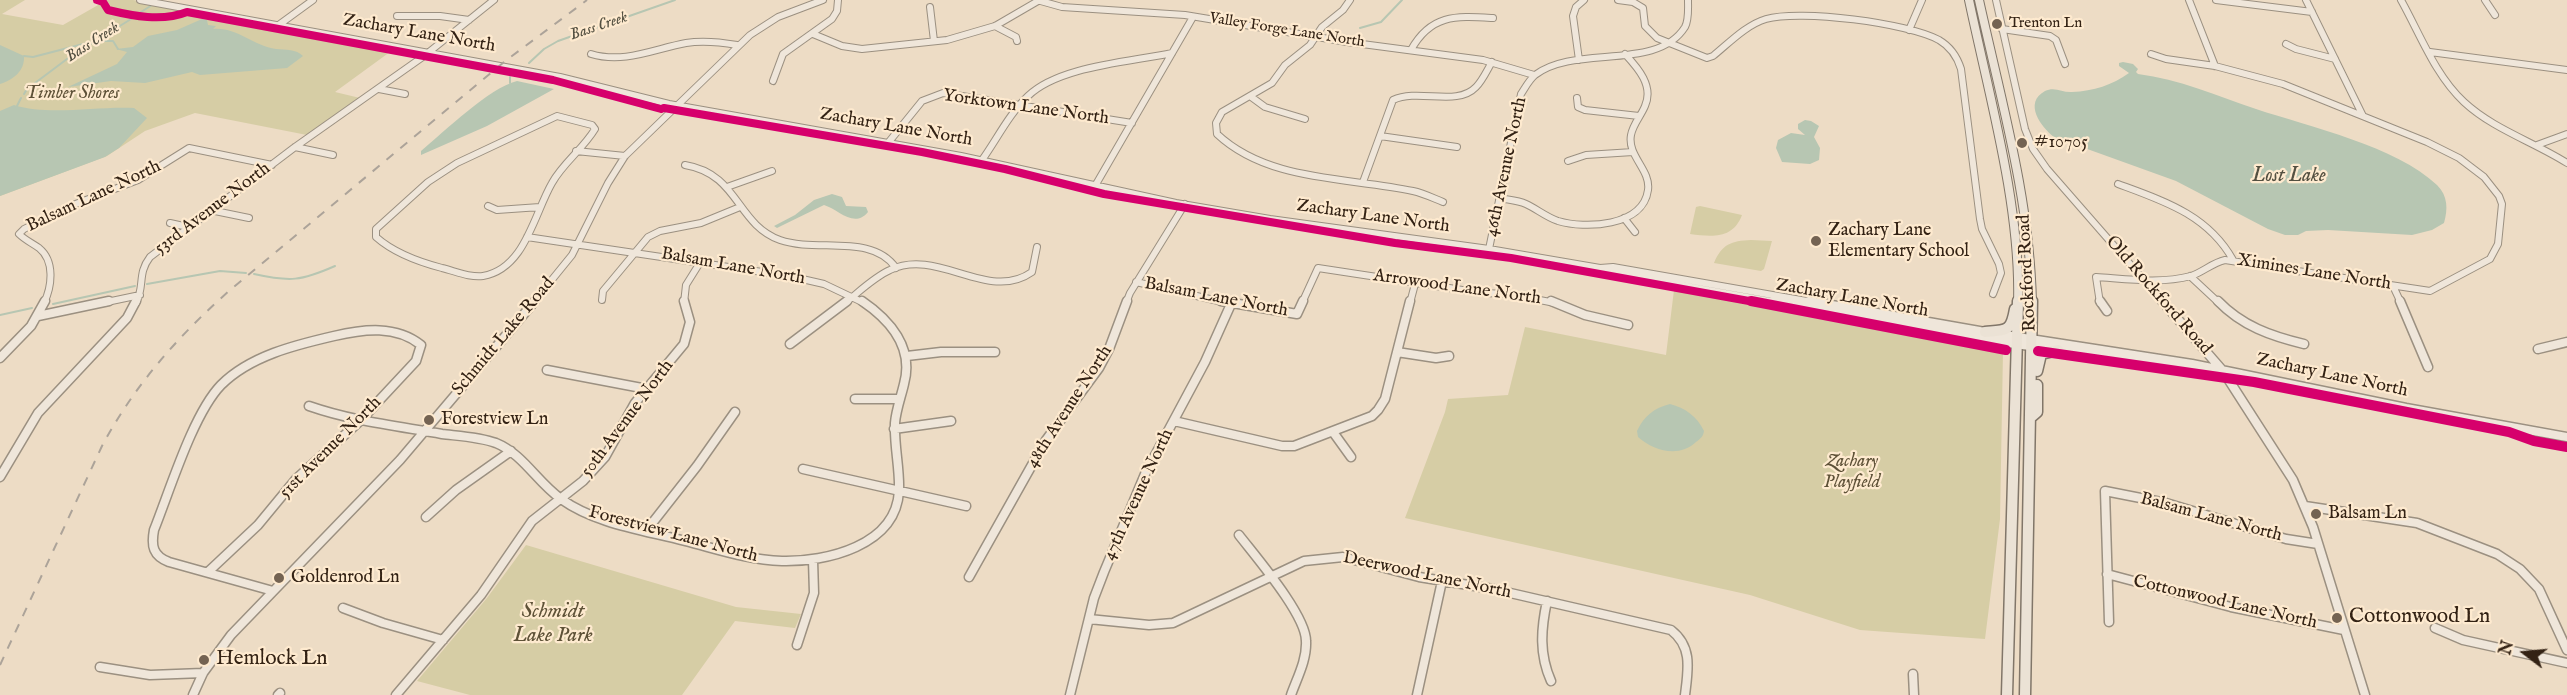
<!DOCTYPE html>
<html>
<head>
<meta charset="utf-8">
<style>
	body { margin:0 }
	#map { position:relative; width:2567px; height:695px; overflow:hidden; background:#eddcc5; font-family:"IM FELL English",serif }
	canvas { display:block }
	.north { position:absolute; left:2495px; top:623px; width:60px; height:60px; -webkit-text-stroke:4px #feeacf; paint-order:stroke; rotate:286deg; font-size:16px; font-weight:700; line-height:24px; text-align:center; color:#332214 }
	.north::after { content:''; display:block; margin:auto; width:21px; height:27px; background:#332214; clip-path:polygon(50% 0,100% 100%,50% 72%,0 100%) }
</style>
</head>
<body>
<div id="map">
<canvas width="2567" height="695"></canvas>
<div class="north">N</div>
</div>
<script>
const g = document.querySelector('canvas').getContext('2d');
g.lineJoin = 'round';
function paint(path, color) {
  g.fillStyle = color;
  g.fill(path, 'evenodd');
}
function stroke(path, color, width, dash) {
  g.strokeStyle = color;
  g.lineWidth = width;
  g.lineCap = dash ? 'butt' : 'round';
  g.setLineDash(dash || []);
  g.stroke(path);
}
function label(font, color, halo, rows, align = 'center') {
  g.font = font + ' "IM FELL English",serif';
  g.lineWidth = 4.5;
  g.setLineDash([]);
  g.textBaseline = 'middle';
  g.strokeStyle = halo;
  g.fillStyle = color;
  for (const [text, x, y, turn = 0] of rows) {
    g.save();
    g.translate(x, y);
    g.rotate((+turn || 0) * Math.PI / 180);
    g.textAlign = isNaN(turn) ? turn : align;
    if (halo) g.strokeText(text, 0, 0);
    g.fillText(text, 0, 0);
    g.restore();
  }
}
const green = new Path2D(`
	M0 0H25L2 14 63 25 107 0H133L394 49 335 92 360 98 307 135 195 113 145 131 107 156 0 196Z
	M1700 206 1742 215C1733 239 1713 237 1690 234L1696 207Z
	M1751 240 1772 241 1764 269 1761 271 1714 263C1722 244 1731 241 1751 240Z
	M1674 290 2003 351 2000 519 1985 639 1860 630 1750 595 1405 518 1445 412 1448 399 1508 395 1525 327 1666 355Z
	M526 545 736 607 801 614 795 628 735 621 682 695H470L417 681 487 598Z`);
const water = new Path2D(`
	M202 19 207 20 208 25 216 26 213 29C237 27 253 46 276 49 286 50 296 49 303 56L287 68 200 75 192 72 145 83 111 81 68 87 117 64 127 52 116 49 133 47 148 36 177 30Z
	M0 45 24 56C25 71 13 80 0 84Z
	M2123 62 2133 64 2138 69 2136 72 2138 74C2179 79 2217 96 2256 109 2310 127 2396 146 2437 185 2448 196 2448 209 2444 223L2432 230 2412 235 2328 230 2306 231 2298 235H2285L2268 229 2176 181 2054 137C2041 127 2023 103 2045 91 2055 86 2063 93 2072 92 2094 91 2112 85 2129 73L2119 66V63Z
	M517 81 554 89 487 126 421 155V151C445 131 489 88 517 81Z
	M14 105C48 116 97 106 134 108L147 118 119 148 105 157 0 196V111Z
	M1805 120 1811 121 1819 126 1814 137 1820 148 1819 160 1810 164 1782 162 1776 148 1778 140 1791 133 1805 135 1798 129V124Z
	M832 194 842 197 846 206 866 207 868 212C854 229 838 209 824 205L781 226 777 228 774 226 795 215 814 200Z
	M1670 404C1685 408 1697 416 1704 431 1703 437 1701 438 1696 442 1679 458 1654 451 1638 437L1637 431C1644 416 1654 408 1670 404Z`);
const stream = new Path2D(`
	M141 12 152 5
	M1360 28 1381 22 1402 0
	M97 41H113L118 49
	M24 56 33 57 91 42
	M529 63 544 49 558 41 675 0
	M510 77V83
	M24 94 27 89 71 56 136 16
	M17 106 21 98
	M254 274C290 282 301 281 335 266
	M147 284 220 271 246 273
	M53 304 135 286
	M0 315 32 308`);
const minorFar1 = new Path2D(`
	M140 0 560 77 669 104 961 156 1176 203 1270 219 1489 249 1600 268 1613 267 1818 303
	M1037 0 1062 7 1185 15 1347 42 1483 60 1534 75
	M1350 0 1343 10 1322 27 1310 45 1285 65 1272 83 1222 112 1216 123 1217 134C1268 182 1348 177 1413 191 1423 193 1433 198 1443 202
	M1618 0 1633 2 1643 8 1645 26 1657 38 1707 58 1713 56C1729 43 1746 25 1766 19 1800 9 1908 23 1939 40 1951 47 1957 56 1961 69L1980 219 1982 229 1999 264 2001 273 1993 294
	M1996 0 2025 129 2033 149 2047 169 2164 303
	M2189 0 2215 66
	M2216 0 2312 12
	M2306 0 2363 116
	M2401 0C2420 34 2435 75 2464 102 2493 129 2534 142 2567 163
	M2485 0 2495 15
	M930 7 934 41
	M397 16H440L469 20
	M280 24 313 0
	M995 26 1016 37 1017 41
	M2002 29 2050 36 2056 40 2065 64
	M1909 30 1922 0
	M813 34 842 46 862 49 947 40 995 26 1038 1
	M2286 44 2296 49 2335 59
	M1411 50C1431 14 1456 16 1493 18
	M2430 52 2567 70
	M591 54C624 64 654 49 686 43 703 40 720 42 737 45
	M1579 60 1573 16 1576 7 1584 0
	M773 81 783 54 832 19 837 11 838 0
	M379 89 405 94
	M1250 96 1265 107 1305 119
	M1577 98 1578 107 1585 110 1639 116
	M557 116 592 125 595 129C583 149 563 163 552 183 534 214 525 269 483 276 470 278 455 271 442 268 419 262 394 253 376 237V229L428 182 457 163Z
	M1380 136 1457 147
	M888 143 922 101 943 93 1132 123
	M2537 145 2567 134
	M295 147 333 155
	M576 151 625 156
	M982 160C997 139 1009 114 1028 96 1059 66 1130 62 1172 53
	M1568 161 1586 155 1633 152
	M685 165C739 174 736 224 780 240 817 253 872 233 896 268
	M1363 182 1393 100C1419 88 1457 107 1476 87 1483 80 1487 70 1492 62
	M2118 184C2164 201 2208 215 2233 260
	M1095 186 1193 17
	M727 187 772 171
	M1499 198C1508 200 1517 200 1526 204 1537 209 1546 217 1558 221 1585 229 1643 227 1648 190 1651 170 1627 156 1631 135 1633 124 1641 116 1645 106 1654 86 1638 68 1625 54
	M488 206 497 210 540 207
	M210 210 249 218
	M1624 218 1635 232
	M170 223 188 227
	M527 237 789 276 824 284 864 303
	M1489 249 1521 94C1525 88 1529 80 1535 75 1575 44 1657 72 1685 27 1689 20 1688 9 1688 0
	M1604 269 1613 273 1781 303
	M2190 276 2219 303
	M1136 282 1227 303
	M2393 286 2401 303
	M602 300 603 291 648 237 660 231 701 223 740 207
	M44 303C52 286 55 261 39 248 32 243 25 240 19 234L24 229 73 205 138 180 189 148 272 165
	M102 303 140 295
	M136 303C145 286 137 274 150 257L295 147 424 56 494 0
	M533 303 572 255 608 183 625 156 750 35 778 17 823 0
	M684 303 686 285 701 261
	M845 303C859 292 874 277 890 270 938 247 988 303 1032 272L1037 247
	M1126 303 1130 293 1185 204
	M1302 303 1318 268 1482 293 1509 294 1555 303
	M1410 303 1415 284
	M2100 303 2096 277C2127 279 2161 284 2191 276 2203 272 2212 263 2225 260L2430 291 2490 259 2498 244 2502 204 2499 196 2484 177 2459 158 2427 142 2283 84 2215 66 2166 59 2151 54`);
const minor = new Path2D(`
	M1221 301 1297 314 1303 301
	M1551 301 1585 315 1628 325
	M1773 301 2008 343 2204 370
	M1809 301 1985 332 2192 364 2406 408 2567 437
	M2100 301 2107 311
	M2162 301 2223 371 2293 480 2313 527 2365 695
	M2218 301C2242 326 2271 336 2304 344
	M2400 301 2428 367
	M38 316 109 301
	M790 344 847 301
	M2538 349 2567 342
	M1397 352 1436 358 1449 356
	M907 356 941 352H995
	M0 358 31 326 45 301
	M547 370 647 389
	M855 399H900
	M309 406C352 421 397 426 442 434 459 436 480 437 496 443 523 454 537 482 561 499 596 524 643 530 685 541 717 549 748 560 782 561 826 562 896 546 899 491 900 469 894 446 895 423 896 410 901 397 904 384 914 348 890 320 862 301
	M1174 421 1282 446H1294L1372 416 1378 410 1385 399 1410 301
	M894 429 951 421
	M1333 432 1351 457
	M803 469 966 506
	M0 477 38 413 127 318 136 301
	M2305 506 2417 523 2497 554 2520 569 2539 589 2567 650
	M426 517 456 490 511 451
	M646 531 697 466 735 412
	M1239 535C1256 557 1306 615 1306 641 1307 660 1297 678 1291 695
	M208 572 258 525 296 479 360 421 416 361 421 345C396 325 364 329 334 336 295 345 250 356 221 385 193 414 170 490 154 530 151 546 153 556 169 562L273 591
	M2107 574 2231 607 2344 630
	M969 577 1046 440 1099 368 1109 349 1127 301
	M1547 601C1541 629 1539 654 1551 681
	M343 608 383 623 443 640
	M1089 619 1149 625 1173 623 1304 561 1343 557 1419 577 1493 589 1671 630C1693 647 1688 670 1685 695
	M2109 622 2105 491 2166 503 2286 539 2318 544
	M2435 628 2463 640 2567 663
	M797 645 814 593 813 560
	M100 667 150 675 203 673
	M1913 674 1914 695
	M193 695 203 673 231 635 400 460 535 301
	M278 695 280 693
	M396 695 481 595 532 521 583 481 605 457 635 403 684 344 690 322 684 301
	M1070 695 1094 598 1104 572 1145 474 1205 362 1231 304
	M1417 695 1442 581`);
const majorFar1 = new Path2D(`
	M1969 0C1989 95 2021 207 2018 303
	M1979 0C2001 100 2030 200 2032 303`);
const major = new Path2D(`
	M1985 332C2007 330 2011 332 2015 309
	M2037 371 2041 354 2058 350
	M2030 418 2037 412V385
	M2007 695 2018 301
	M2025 695 2032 301`);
const rail = new Path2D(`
	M0 665 102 446C134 386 178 336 229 291L504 62 587 0`);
const cyclewayFar1 = new Path2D(`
	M97 0 103 2 108 10C133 16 162 22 187 12L553 80 661 109
	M664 108 922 152 1005 169 1104 194 1395 243 1511 258 1760 303`);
const cycleway = new Path2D(`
	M1751 301 2006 350
	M2038 351 2254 382 2509 432 2534 441 2567 447`);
const markers = [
	[1997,24,6,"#746352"],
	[2022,143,6,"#746352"],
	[1816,241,6,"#746352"],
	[429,420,6,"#746352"],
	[2316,514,6,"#746352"],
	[279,578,6,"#746352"],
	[2337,618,6,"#746352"],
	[204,660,6,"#746352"]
];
const farPoinames = [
	["Trenton Ln",2009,24]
];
const farStreetnames = [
	["Valley Forge Lane North",1287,31,9]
];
const farWaternames = [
	["Bass Creek",599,27,-19],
	["Bass Creek",93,43,-33]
];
const streetNames = [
	["Zachary Lane North",419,34,10],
	["Yorktown Lane North",1026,108,8],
	["Zachary Lane North",896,128,10],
	["46th Avenue North",1507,167,-78],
	["Balsam Lane North",94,197,-25],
	["53rd Avenue North",213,209,-37],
	["Zachary Lane North",1373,217,8],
	["Balsam Lane North",733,267,10],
	["Rockford Road",2028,273,-93],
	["Ximines Lane North",2314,273,9],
	["Arrowood Lane North",1457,288,8],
	["Old Rockford Road",2158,296,49],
	["Balsam Lane North",1216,298,11],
	["Zachary Lane North",1852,299,10],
	["Schmidt Lake Road",504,337,-50],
	["Zachary Lane North",2332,376,12],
	["48th Avenue North",1070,407,-57],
	["50th Avenue North",628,419,-53],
	["51st Avenue North",331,448,-45],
	["47th Avenue North",1139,495,-65],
	["Balsam Lane North",2211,518,15],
	["Forestview Lane North",673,535,15],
	["Deerwood Lane North",1427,576,12],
	["Cottonwood Lane North",2225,603,13]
];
const parkNames = [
	["Timber Shores",72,94],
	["Zachary",1852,462],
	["Playfield",1852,483]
];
const poiNames = [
	["#10705",2034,143],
	["Zachary Lane",1828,231],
	["Elementary School",1828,252],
	["Forestview Ln",441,420],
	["Balsam Ln",2328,514],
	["Goldenrod Ln",291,578]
];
const waterNames = [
	["Lost Lake",2289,177]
];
const nearParknames = [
	["Schmidt",553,613],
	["Lake Park",553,637]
];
const nearPoinames = [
	["Cottonwood Ln",2349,618],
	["Hemlock Ln",216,660]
];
paint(green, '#d6cda5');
paint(water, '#b7c6b2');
stroke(stream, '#b7c6b2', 2);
stroke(minorFar1, '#9b9081', 8);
stroke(minor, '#9b9081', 11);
stroke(majorFar1, '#817669', 10);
stroke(major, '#817669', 13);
stroke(minorFar1, '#efe6da', 6);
stroke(minor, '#efe6da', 8);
stroke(majorFar1, '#ebe2d5', 8);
stroke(major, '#ebe2d5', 10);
stroke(rail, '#aca399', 2, [9, 9]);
stroke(cyclewayFar1, '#d6006c', 8);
stroke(cycleway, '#d6006c', 10);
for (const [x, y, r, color] of markers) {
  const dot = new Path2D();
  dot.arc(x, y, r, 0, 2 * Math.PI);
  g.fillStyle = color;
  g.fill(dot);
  stroke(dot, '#feeacf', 2);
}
label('15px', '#332214', '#feeacf', farPoinames, 'left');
label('15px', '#332214', '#feeacf', farStreetnames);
label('italic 16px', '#545041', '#feeacf', farWaternames);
label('18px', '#332214', '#feeacf', streetNames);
label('italic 18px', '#5e5137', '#feeacf', parkNames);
label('18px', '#332214', '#feeacf', poiNames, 'left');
label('italic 20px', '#545041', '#feeacf', waterNames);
label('italic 21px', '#5e5137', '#feeacf', nearParknames);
label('21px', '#332214', '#feeacf', nearPoinames, 'left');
</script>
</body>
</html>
